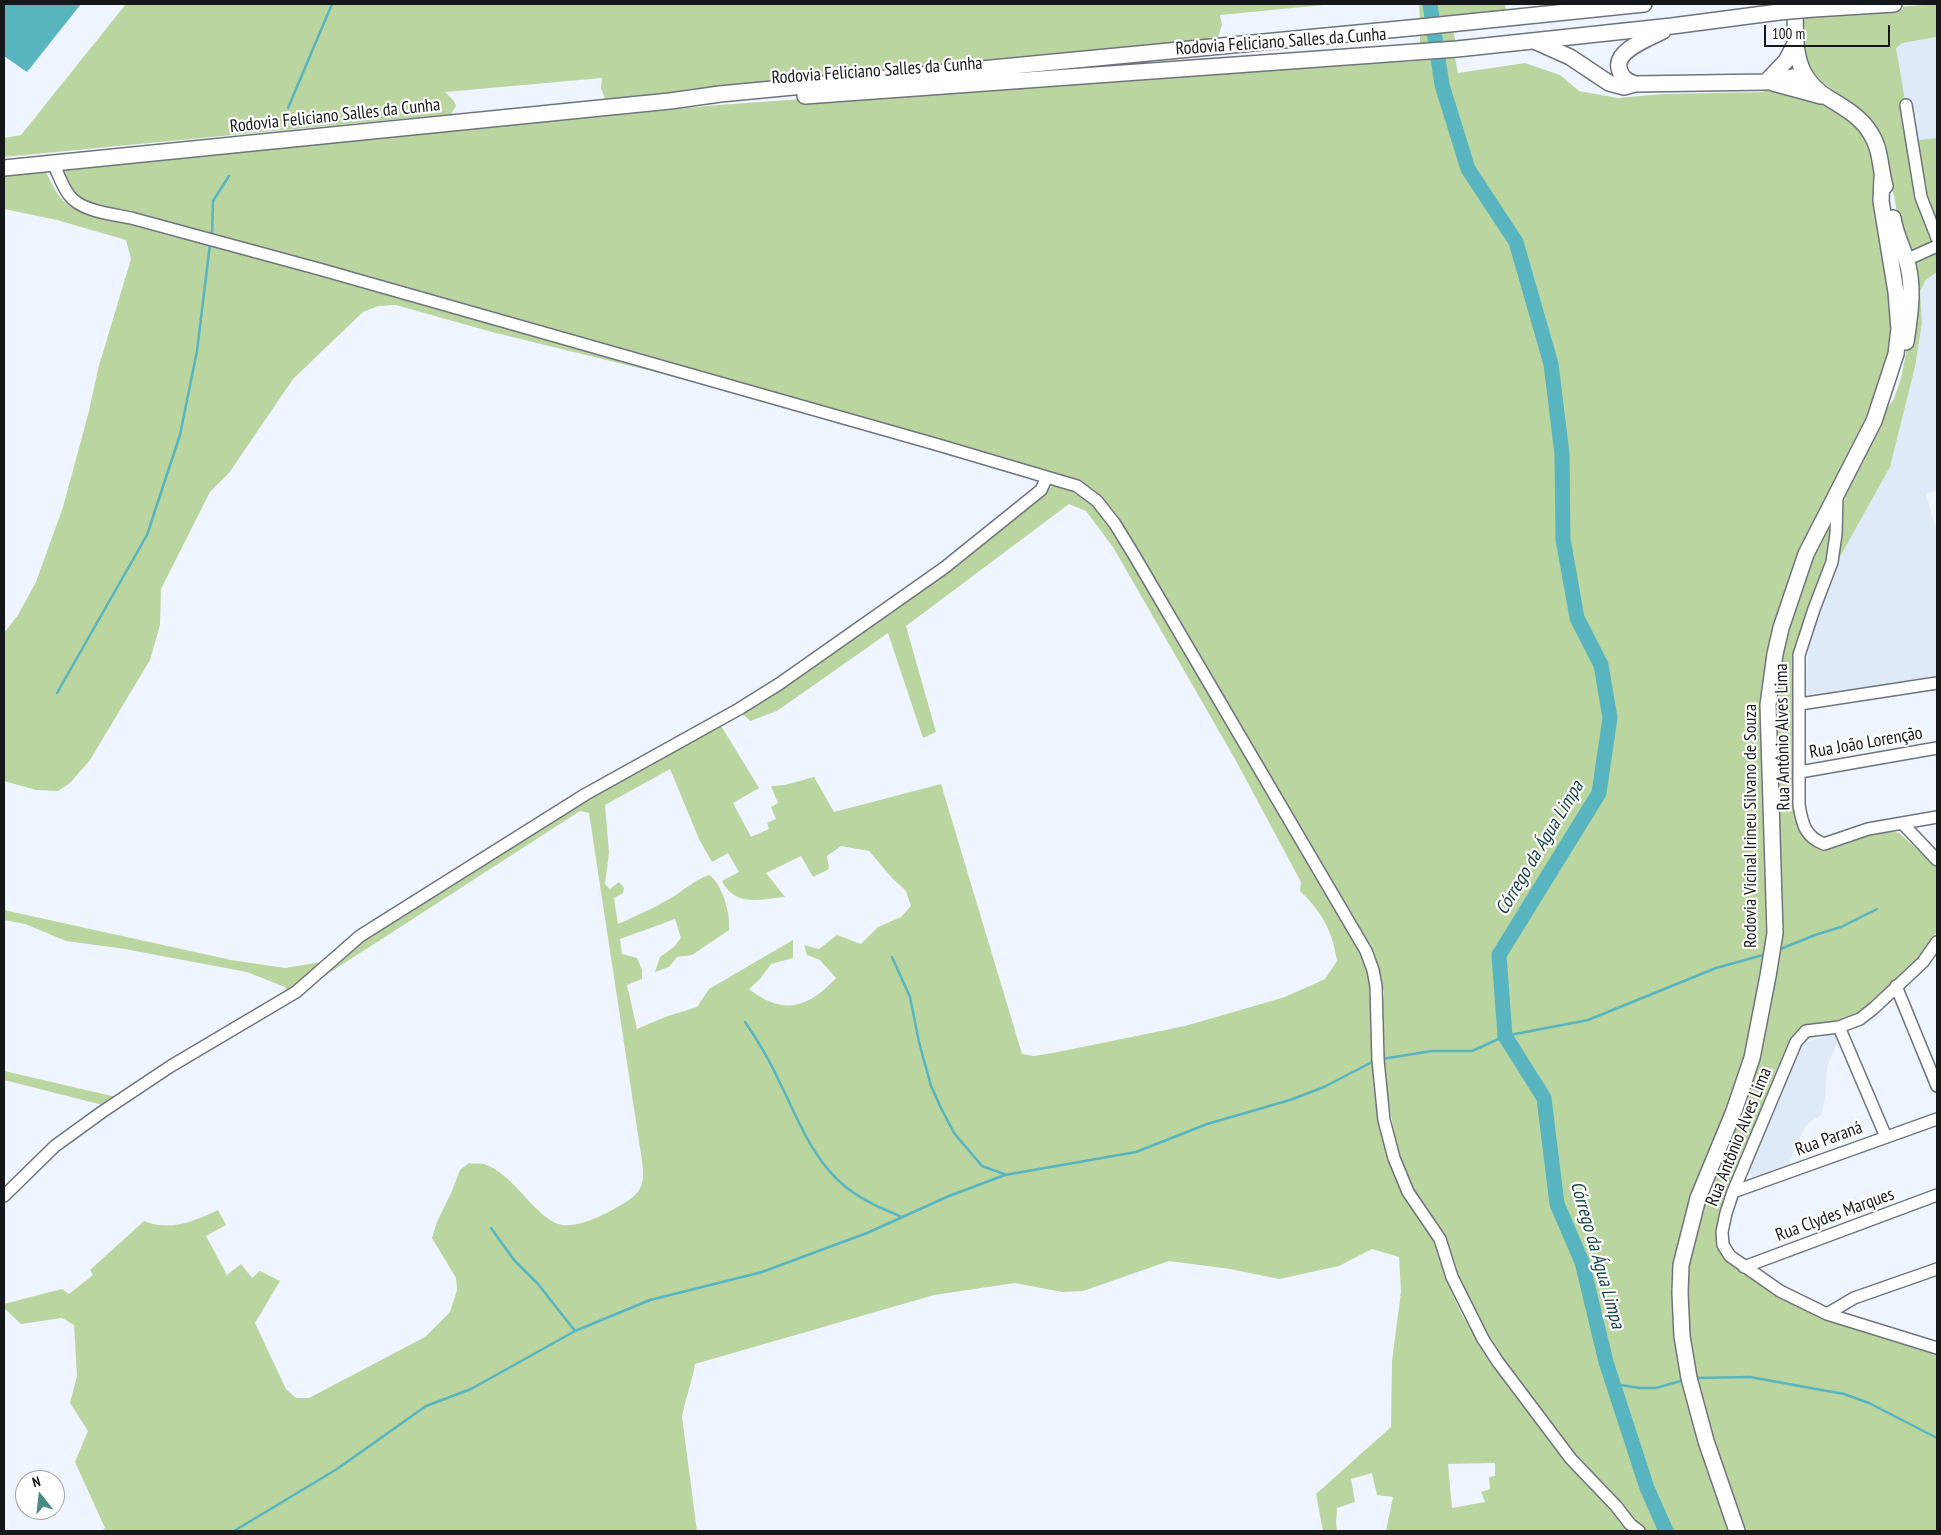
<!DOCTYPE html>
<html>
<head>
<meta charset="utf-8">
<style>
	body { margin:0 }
	#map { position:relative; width:1941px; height:1535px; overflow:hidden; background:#eef5fe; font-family:"PT Sans Narrow",sans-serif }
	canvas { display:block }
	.frame { position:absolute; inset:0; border:5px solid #15171a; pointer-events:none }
	.north { position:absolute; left:15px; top:1470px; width:50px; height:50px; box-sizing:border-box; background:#fff; border:1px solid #a1a2a3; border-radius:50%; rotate:344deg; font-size:14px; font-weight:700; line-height:20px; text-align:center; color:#15171a }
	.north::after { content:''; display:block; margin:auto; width:18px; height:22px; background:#478b7e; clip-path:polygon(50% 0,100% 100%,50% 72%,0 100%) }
	.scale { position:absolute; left:1764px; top:25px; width:126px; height:22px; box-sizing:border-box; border:2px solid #15171a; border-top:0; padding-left:6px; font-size:15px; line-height:18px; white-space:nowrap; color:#15171a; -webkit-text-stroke:4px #fff; paint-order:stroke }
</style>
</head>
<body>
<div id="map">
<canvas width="1941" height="1535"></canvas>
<div class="frame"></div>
<div class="north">N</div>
<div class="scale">100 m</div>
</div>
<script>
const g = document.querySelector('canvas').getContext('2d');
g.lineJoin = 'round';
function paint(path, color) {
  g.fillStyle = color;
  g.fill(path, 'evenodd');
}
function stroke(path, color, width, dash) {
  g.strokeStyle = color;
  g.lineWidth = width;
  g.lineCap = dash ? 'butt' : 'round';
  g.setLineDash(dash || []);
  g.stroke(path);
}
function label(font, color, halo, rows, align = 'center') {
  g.font = font + ' "PT Sans Narrow",sans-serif';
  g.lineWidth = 4.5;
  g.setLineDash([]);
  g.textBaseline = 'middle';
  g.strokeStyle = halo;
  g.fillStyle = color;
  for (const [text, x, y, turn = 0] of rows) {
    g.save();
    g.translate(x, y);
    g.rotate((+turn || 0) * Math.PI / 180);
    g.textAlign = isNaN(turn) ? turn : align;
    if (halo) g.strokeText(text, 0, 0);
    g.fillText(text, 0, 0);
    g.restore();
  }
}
const built = new Path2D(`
	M1937 37V138L1918 140 1912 102 1905 100 1896 48 1902 43Z
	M1937 272V491L1926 494 1937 532V678L1811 698 1806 693 1808 651 1819 610 1836 564 1890 467 1915 367 1922 323 1920 291 1926 280Z
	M1833 1034 1839 1038 1827 1067 1825 1098 1821 1115 1805 1126 1786 1171 1753 1180 1750 1173 1751 1167 1800 1048 1808 1041Z`);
const green = new Path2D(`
	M126 4H1334L1220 15 1222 25 1217 40 605 99 601 88 602 78 445 92 454 101 456 106 451 114 4 157V138L21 135Z
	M1419 4H1505L1507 14 1420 22Z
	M1937 4V37L1902 43 1896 48 1905 100H1902L1900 104 1918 200 1934 241 1911 253 1900 230 1894 196 1888 175 1856 108 1821 81 1804 61 1801 14Z
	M1453 27 1456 46 1420 48V31Z
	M1455 57 1458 73 1525 63 1560 75 1579 91 1618 98 1662 94 1763 92 1767 84 1809 95 1850 114 1874 151 1892 292V345L1869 415 1815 525 1760 713 1768 932 1763 955V974L1748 1046 1730 1109 1691 1195 1675 1264 1674 1296 1730 1526 1727 1531 1643 1530 1575 1454 1503 1359 1472 1308 1458 1275 1446 1236 1412 1188 1398 1154 1382 1064 1381 1012 1384 993 1378 967 1100 497 89 204 75 196 59 170 718 105 999 85 1418 61Z
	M1937 138V222L1926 193 1918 140Z
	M46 172C54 188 59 201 75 209L174 237 219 246 284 266 676 377 492 332 396 305 378 306 363 312 293 379 229 473 210 492 161 589 160 625 150 660 90 760 70 783 58 791 36 790 4 781V633L18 615 36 582 63 507 89 411 98 369 131 259 126 240 57 220 4 209V176Z
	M1930 252 1936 253 1937 272 1926 280 1920 291 1922 323 1915 367 1890 467 1836 564 1846 483 1877 421 1894 399 1901 378 1911 328V263Z
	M1054 485C1083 493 1091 500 1110 524L1364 953 1372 988 1370 1026 1374 1053 1379 1122 1419 1216 1435 1244 1446 1280 1462 1315 1479 1342 1631 1531H1386L1393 1497 1377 1495 1372 1473 1351 1479 1355 1502 1337 1508 1336 1523 1337 1531H1323L1316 1494 1391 1427 1392 1361 1401 1292 1399 1257 1372 1249 1339 1266 1279 1279 1230 1269 1169 1261 1083 1291 1062 1292 1015 1283 934 1295 695 1364C692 1382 685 1399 682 1417L697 1531H102L105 1528 75 1462 88 1431 70 1403 77 1376 74 1325 62 1318 21 1324 4 1308V1304L62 1289 69 1294 93 1275 90 1270 144 1221C169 1232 195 1221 218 1210L226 1225 206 1236 227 1275 241 1264 252 1278 260 1271 280 1281 255 1323 286 1389 296 1398H309L425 1337 450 1312 457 1290 456 1278 432 1238 437 1222 452 1191 460 1170 469 1163C474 1164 480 1163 484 1164 514 1173 537 1222 563 1225 582 1227 605 1214 621 1205 642 1193 645 1185 642 1161L589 813 580 811 312 984 363 940 588 796 720 724 759 788 733 803 751 837 769 829 767 823 776 819 771 807 778 803 771 786 785 785 814 777 834 812 941 784 1022 1054 1034 1056 1058 1052 1185 1026 1285 997 1325 979 1337 961C1333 932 1322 912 1300 891L1301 882 1235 759 1113 547 1086 511 1069 504 906 626 936 732 923 738 888 633 777 711 750 721 742 713ZM670 769 699 839 712 862 728 853 739 872 722 881C736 908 760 899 785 897L766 873 801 856 813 877 829 869 827 856 841 846 869 851 892 878 906 891 911 906 901 917 878 927 861 944 837 935 819 949 804 945 807 955 820 960 836 978C808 1008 784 1016 749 989L760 979 771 964 793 958V940L709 989 697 1007 665 1017 637 1029 627 985 642 979V970L637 958 622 954 620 939 675 919 681 938 674 947 660 957 655 972 669 967 677 957 692 955 729 930C731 915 722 883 709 875 695 880 684 890 671 898 654 908 636 916 618 924L614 898 623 893 624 888 619 882 610 889 605 884 609 853 605 805ZM1495 1463V1476L1489 1477 1490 1489 1481 1492 1485 1502 1452 1508 1448 1464Z
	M1831 518 1829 560 1796 655 1794 773 1808 839H1851L1887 830 1899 833 1934 864 1937 869V931L1920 958 1872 1005 1859 1015 1838 1024 1805 1027 1797 1032 1793 1037 1728 1190 1722 1213 1719 1245 1775 1293 1937 1352V1531H1743L1695 1378 1692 1360 1685 1294 1689 1249 1701 1201 1765 1019 1773 733 1778 656 1811 558Z
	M4 910 231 960 285 968 327 961 287 994 285 987 247 972 125 949 66 941 25 924 4 920Z
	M4 1071 112 1096 119 1097 101 1106 99 1104 4 1080Z`);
const water = new Path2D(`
	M4 4H81L27 72 4 56Z`);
const stream = new Path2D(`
	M288 108 332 4
	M212 235 213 201 229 176
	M57 693 147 535 180 435 197 351 210 244
	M1778 950 1815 935 1841 927 1877 909
	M892 957 910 997 919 1042 931 1086 941 1108 954 1133 982 1166 1004 1174
	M745 1022C759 1042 771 1063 781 1085 799 1122 814 1162 847 1188 864 1201 883 1209 902 1217
	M1382 1059 1432 1051H1472L1505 1036 1588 1020 1716 968 1763 955
	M491 1228 514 1260 538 1284 575 1331
	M1696 1378 1750 1377 1844 1394 1869 1403 1937 1438
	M1614 1384 1640 1388H1656L1684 1380
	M234 1531 337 1469 426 1406 471 1389 575 1331 650 1300 762 1272 867 1233 949 1196 1005 1175 1136 1152 1207 1124 1290 1100 1324 1087 1374 1061`);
const river = new Path2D(`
	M1430 4 1442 85 1468 169 1516 242 1551 364 1562 454 1563 539 1577 618 1601 665 1610 718 1599 793 1499 955 1505 1036 1544 1098 1557 1204 1582 1262 1606 1362 1647 1488 1666 1531`);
const minor = new Path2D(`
	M1906 105 1921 197 1937 238
	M53 163C58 173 62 186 69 195 80 211 112 214 131 218L319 269 935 444 1077 486 1097 501 1115 524 1134 555 1366 951 1373 970 1376 986 1378 1060 1384 1120 1394 1158 1408 1192 1440 1239 1452 1277 1483 1339 1498 1362 1571 1459 1616 1506 1630 1524 1639 1531
	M1906 260 1937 246
	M1837 495 1836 534 1832 562 1814 609 1799 655V805C1802 823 1805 837 1824 844L1868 829 1937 817
	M1800 704 1937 683
	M1800 772 1937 748
	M1902 823 1937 860
	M1937 942 1923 962 1874 1008 1860 1019 1839 1027 1806 1031 1796 1042 1733 1192 1726 1213 1722 1232 1723 1245 1730 1256 1780 1291 1827 1314 1937 1348
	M1896 986 1937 1086
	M1839 1027 1886 1137
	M1733 1192 1937 1119
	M4 1196 55 1146 102 1112 171 1066 296 992 360 936 586 794 739 709 779 684 944 568 1041 490 1047 477
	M1744 1267 1937 1195
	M1827 1314 1854 1298 1937 1269`);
const major = new Path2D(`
	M1795 4C1796 43 1791 76 1830 99 1845 108 1862 118 1871 134 1881 149 1880 169 1885 186
	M1814 9 1894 4
	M1534 41 1570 57 1609 83 1624 87 1635 84 1766 82 1803 75
	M1766 82 1786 61 1796 42
	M1773 83 1821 96
	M1635 84C1627 81 1621 78 1619 68 1615 50 1650 38 1663 31
	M805 96 1457 49 1672 26 1779 12
	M4 168 670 101 720 94 1420 27 1644 4
	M1893 218C1895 233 1902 245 1906 259 1915 285 1910 316 1906 342
	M1737 1531 1706 1441 1689 1378 1682 1336 1680 1293 1681 1265 1698 1198 1734 1111 1752 1058 1768 976 1775 933 1768 705 1775 654 1781 628 1806 554 1874 421 1896 354 1899 329 1896 292 1881 201 1882 177`);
const majorBridge = new Path2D(`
	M1779 12 1814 9`);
const streetNames = [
	["Rodovia Feliciano Salles da Cunha",1281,42,-4],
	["Rodovia Feliciano Salles da Cunha",877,71,-4],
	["Rodovia Feliciano Salles da Cunha",335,116,-6],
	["Rua Antônio Alves Lima",1783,737,-91],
	["Rua João Lorenção",1866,743,-10],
	["Rodovia Vicinal Irineu Silvano de Souza",1751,826,-90],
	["Rua Antônio Alves Lima",1739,1137,-68],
	["Rua Paraná",1829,1139,-20],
	["Rua Clydes Marques",1835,1215,-20]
];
const waterNames = [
	["Córrego da Água Limpa",1540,848,-59],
	["Córrego da Água Limpa",1597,1255,74]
];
paint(built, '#dfeaf9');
paint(green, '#bad59f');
paint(water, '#58b4bf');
stroke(stream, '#58b4bf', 2.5);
stroke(river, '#58b4bf', 15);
stroke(minor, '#6f747c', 14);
stroke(major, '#6f747c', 18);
stroke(minor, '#fff', 11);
stroke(major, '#fff', 15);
stroke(majorBridge, '#6f747c', 18, []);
stroke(majorBridge, '#fff', 15);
label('18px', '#15171a', '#fff', streetNames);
label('italic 19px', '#133e43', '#fff', waterNames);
</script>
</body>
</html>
